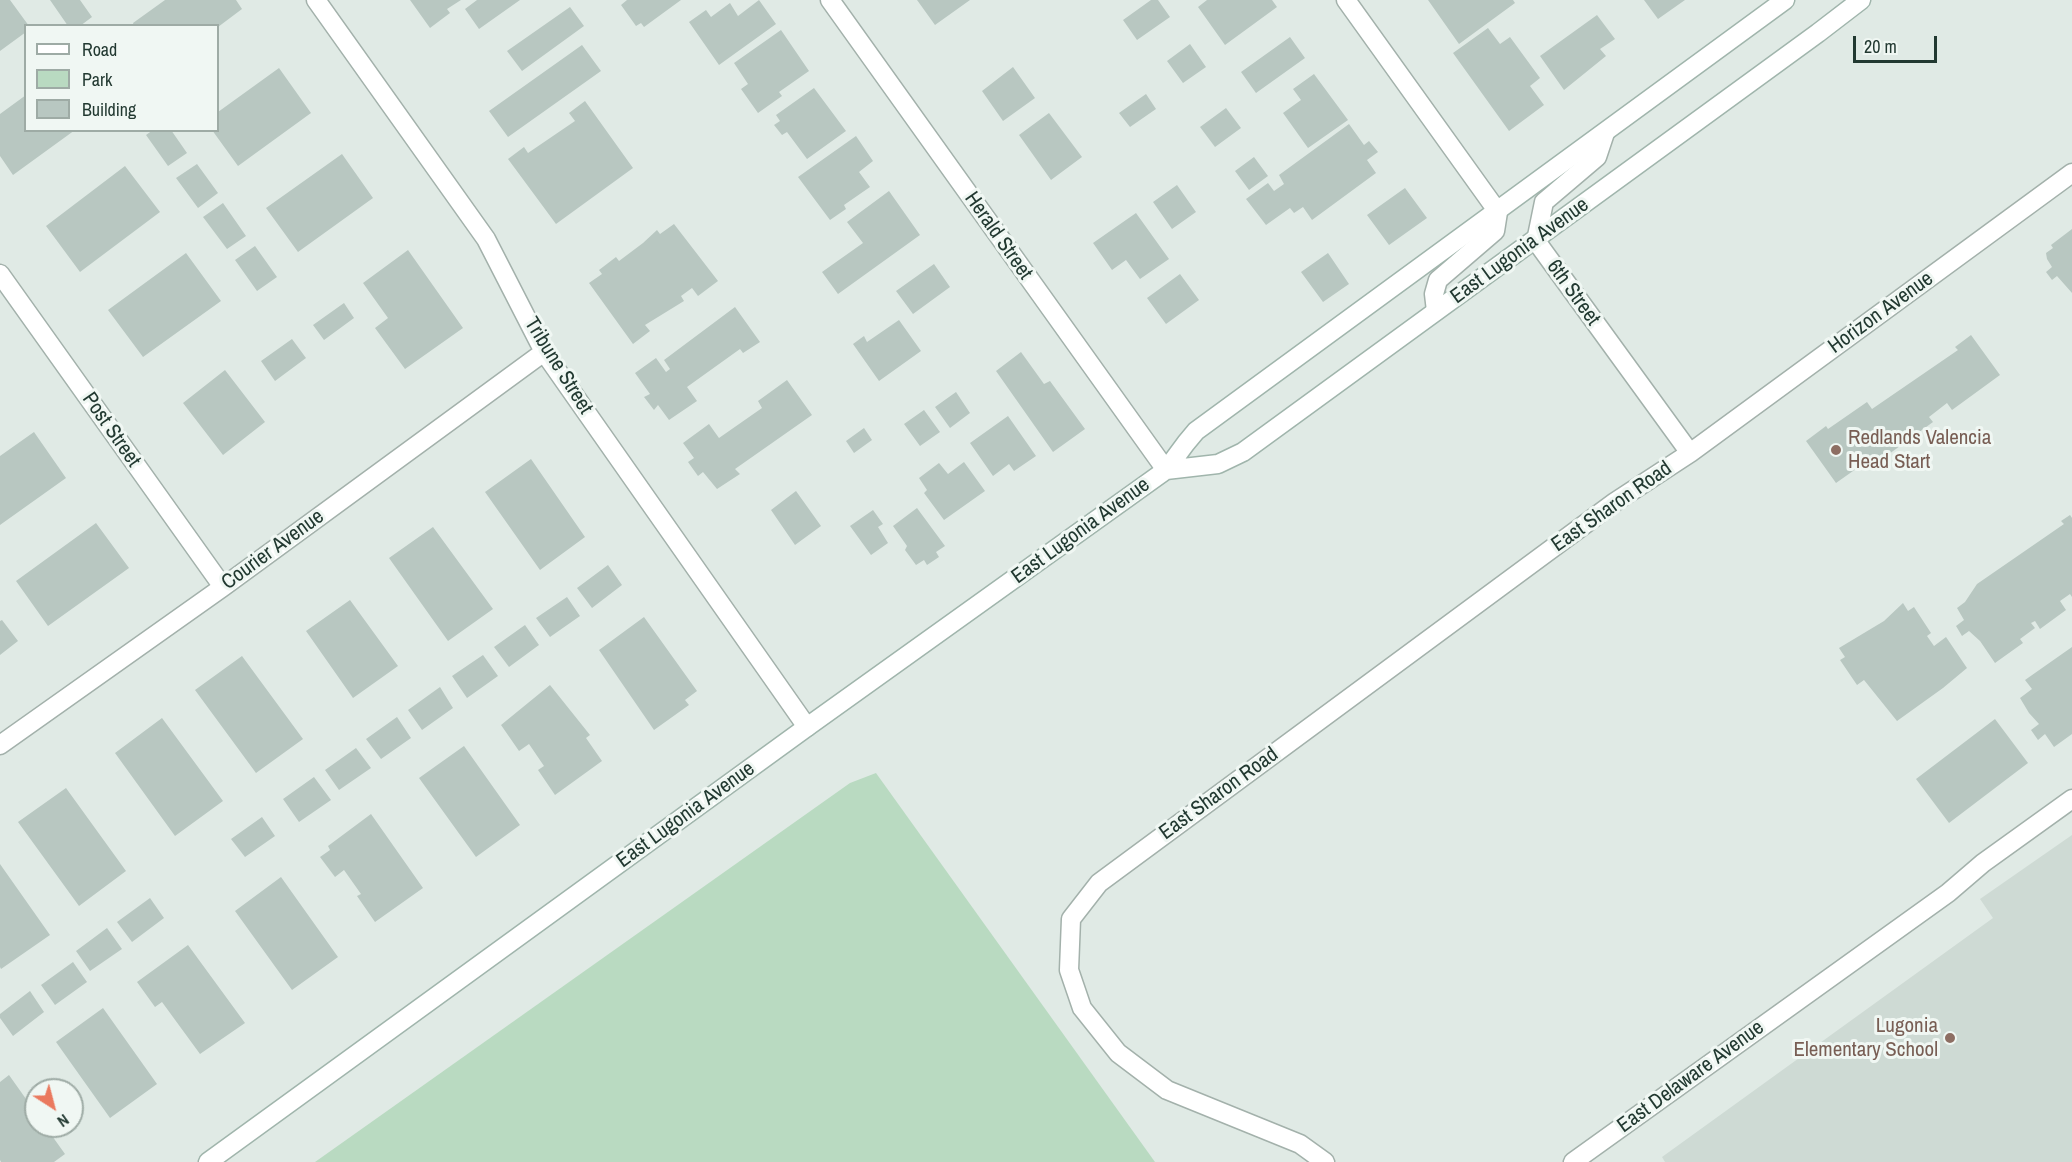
<!DOCTYPE html>
<html>
<head>
<meta charset="utf-8">
<style>
	body { margin:0 }
	#map { position:relative; width:2072px; height:1162px; overflow:hidden; background:#e0eae5; font-family:"Archivo Narrow",sans-serif }
	canvas { display:block }
	.legend { position:absolute; left:24px; top:24px; width:195px; height:108px; box-sizing:border-box; background:#f0f7f3; border:2px solid #9eaba5; margin:0; padding:8px 10px; list-style:none; font-size:18px; color:#223931 }
	.legend li { display:flex; align-items:center; gap:12px; height:30px }
	.legend b { width:30px; border:2px solid #9eaba5 }
	.north { position:absolute; left:24px; top:1078px; width:60px; height:60px; box-sizing:border-box; background:#f0f7f3; border:2px solid #9eaba5; border-radius:50%; rotate:144deg; font-size:16px; font-weight:700; line-height:24px; text-align:center; color:#223931 }
	.north::after { content:''; display:block; margin:auto; width:21px; height:27px; background:#ea795e; clip-path:polygon(50% 0,100% 100%,50% 72%,0 100%) }
	.scale { position:absolute; left:1853px; top:36px; width:84px; height:27px; box-sizing:border-box; border:3px solid #223931; border-top:0; padding-left:8px; font-size:18px; line-height:21px; white-space:nowrap; color:#223931; -webkit-text-stroke:4px #f0f7f3; paint-order:stroke }
</style>
</head>
<body>
<div id="map">
<canvas width="2072" height="1162"></canvas>
<ul class="legend">
<li><b style="height:8px;background:#fff"></b>Road</li>
<li><b style="height:16px;background:#b9dac1"></b>Park</li>
<li><b style="height:16px;background:#b8c7c1"></b>Building</li>
</ul>
<div class="north">N</div>
<div class="scale">20 m</div>
</div>
<script>
const g = document.querySelector('canvas').getContext('2d');
g.lineJoin = 'round';
function paint(path, color) {
  g.fillStyle = color;
  g.fill(path, 'evenodd');
}
function stroke(path, color, width, dash) {
  g.strokeStyle = color;
  g.lineWidth = width;
  g.lineCap = dash ? 'butt' : 'round';
  g.setLineDash(dash || []);
  g.stroke(path);
}
function label(font, color, halo, rows, align = 'center') {
  g.font = font + ' "Archivo Narrow",sans-serif';
  g.lineWidth = 6;
  g.setLineDash([]);
  g.textBaseline = 'middle';
  g.strokeStyle = halo;
  g.fillStyle = color;
  for (const [text, x, y, turn = 0] of rows) {
    g.save();
    g.translate(x, y);
    g.rotate((+turn || 0) * Math.PI / 180);
    g.textAlign = isNaN(turn) ? turn : align;
    if (halo) g.strokeText(text, 0, 0);
    g.fillText(text, 0, 0);
    g.restore();
  }
}
const built = new Path2D(`
	M2072 835V1162H1665L1662 1157 1993 918 1980 899Z`);
const green = new Path2D(`
	M876 773 1155 1162H315L850 783Z`);
const building = new Path2D(`
	M0 0H10L29 26H26V32L0 51Z
	M50 0H80L92 17 80 26H68Z
	M165 0H236L242 9 218 27V26H134L133 23Z
	M410 0H461L447 9 450 13 430 28Z
	M477 0H520L479 29 465 9Z
	M627 0H681L644 27 641 23 636 26 621 5Z
	M759 0 776 24 719 65 689 22 706 10 711 17 730 3 738 16Z
	M917 0H970L935 25Z
	M1151 0H1158L1170 17 1137 40 1123 20Z
	M1207 0H1272L1277 7 1225 45 1198 7Z
	M1428 0H1513L1515 3 1459 44Z
	M1644 0H1685L1658 19Z
	M570 7 584 26 522 71 507 51Z
	M1597 15 1615 39 1600 49 1606 56 1564 90 1540 56Z
	M1488 28 1500 44 1510 37 1540 78 1530 86 1544 105 1509 131 1453 53Z
	M781 30 809 71 779 92 782 96 758 113 741 89 748 84 734 63Z
	M1290 37 1305 58 1256 93 1241 72Z
	M1190 44 1206 67 1183 83 1167 61Z
	M582 45 601 71 508 137 489 111Z
	M1013 67 1035 98 1003 121 982 91Z
	M279 68 311 113 238 166 212 130H218V112Z
	M1314 74 1348 120 1308 148 1283 113 1301 100 1293 89Z
	M814 88 846 131 807 159 787 132 782 135 774 125 780 121 776 115Z
	M1146 94 1156 109 1130 127 1119 113Z
	M26 95V130H75L13 175 0 156V114Z
	M585 101 633 168 556 224 508 159 524 147 528 153 575 121 569 113Z
	M1226 108 1241 128 1215 147 1200 127Z
	M1049 113 1082 157 1051 180 1019 135Z
	M1349 124 1364 145 1369 141 1378 152 1367 160 1376 173 1312 220 1303 207 1294 213 1290 208 1266 225 1246 199 1268 183 1274 191 1284 184 1279 175Z
	M153 130H171L187 153 168 166 146 135Z
	M856 136 873 161 859 172 870 187 844 205 846 209 830 220 798 177Z
	M342 154 373 198 298 252 266 208Z
	M1254 157 1268 176 1249 190 1235 171Z
	M197 164 218 193 198 208 176 178Z
	M125 166 160 212 80 272 46 226Z
	M1177 185 1196 212 1172 229 1153 202Z
	M1405 188 1427 218 1389 245 1367 215Z
	M889 191 920 235 838 294 822 272 863 243 847 222Z
	M223 203 246 236 227 249 203 217Z
	M1136 213 1169 259 1140 279 1126 260 1112 270 1093 243Z
	M674 224 718 281 698 296 692 288 681 296 684 301 645 325 650 331 633 344 589 283 602 274 599 270 616 257 619 261 643 243 657 230 660 234Z
	M2072 229V293L2057 276 2052 280 2046 272 2052 267 2047 259 2046 253 2053 248 2051 245Z
	M255 246 277 277 257 291 235 260Z
	M408 250 463 328 405 369 375 328 388 318 363 283Z
	M186 253 221 301 143 357 108 310Z
	M1328 253 1349 284 1323 302 1301 272Z
	M934 264 950 287 913 314 896 291Z
	M1180 274 1199 300 1166 324 1147 298Z
	M344 303 354 318 324 340 313 325Z
	M735 307 760 342 743 353 740 349 687 387 697 401 669 420 658 405 654 410 644 397 650 394 635 373 656 358 666 372 670 369 664 360Z
	M899 320 921 351 879 381 853 344 864 336 867 342Z
	M1971 335 2000 375 1952 410 1947 403 1929 417 1933 422 1867 470 1863 464 1836 483 1806 441 1826 426 1828 429 1867 402 1872 409 1958 350 1955 347Z
	M292 339 306 358 275 381 261 361Z
	M1021 352 1044 384 1050 381 1085 429 1053 452 996 371Z
	M225 370 265 422 223 455 183 403Z
	M787 380 812 415 735 469 740 474 717 489 703 472 698 476 688 462 694 458 683 443 709 424 719 438 762 408 758 401Z
	M956 392 970 413 950 428 935 407Z
	M924 410 940 432 920 446 904 424Z
	M1008 416 1036 456 1014 471 1009 464 993 476 970 443Z
	M864 428 872 440 854 453 846 441Z
	M34 432 66 478 0 525V456Z
	M531 459 585 537 540 570 485 492Z
	M964 462 985 491 944 520 924 493 927 490 919 478 939 463 948 474Z
	M796 491 821 526 795 545 771 510Z
	M917 508 945 546 936 552 939 557 927 565 924 560 916 565 905 550 907 546 893 526Z
	M873 510 883 524 878 527 888 543 871 555 850 526Z
	M2070 515 2072 518V597L2070 594 2060 601 2066 610 2040 629 2035 621 2031 623 2035 628 2020 639 2023 643 1995 663 1980 641 1969 631 1962 636 1956 626 1964 620 1957 608 1965 602 1977 584 2064 524 2061 521Z
	M96 523 129 568 48 626 16 581Z
	M433 527 493 609 448 641 389 558Z
	M608 565 622 585 592 608 577 588Z
	M567 597 580 616 550 637 536 618Z
	M350 600 398 666 353 698 306 631Z
	M1903 603 1908 611 1914 607 1931 633 1927 636 1934 646 1946 637 1967 668 1943 688 1897 721 1864 680 1857 685 1840 660 1845 657 1839 648 1884 621Z
	M644 617 697 691 685 700 689 705 654 730 599 650Z
	M2 620 18 641 0 655V621Z
	M525 625 539 645 509 667 494 647Z
	M2072 647V734L2054 747 2045 734 2038 740 2031 730 2039 724 2029 713 2020 698 2032 689 2025 680Z
	M483 655 498 676 467 698 452 676Z
	M242 656 303 739 256 773 195 690Z
	M550 685 590 735 586 738 602 761 555 795 538 770 544 766 529 744 519 751 501 725Z
	M440 687 453 708 422 730 408 710Z
	M397 717 411 738 381 759 366 739Z
	M162 718 223 801 175 836 115 753Z
	M1995 719 2028 763 1949 823 1916 779Z
	M464 746 520 825 476 857 419 778Z
	M356 748 371 768 339 790 325 770Z
	M314 777 331 800 299 822 283 799Z
	M66 788 126 871 79 906 18 822Z
	M371 814 423 888 375 922 357 896 361 894 344 870 335 877 320 857 330 850 328 846Z
	M262 817 275 836 245 857 231 839Z
	M0 864 50 935 1 969 0 967Z
	M281 877 338 957 292 990 235 911Z
	M150 898 164 918 132 942 117 922Z
	M107 928 122 949 90 971 76 951Z
	M188 945 245 1023 200 1054 162 1002 155 1007 137 982Z
	M73 962 87 982 55 1005 41 985Z
	M30 991 44 1012 13 1036 0 1018V1014Z
	M103 1008 157 1084 110 1118 56 1042Z
	M9 1075 36 1113V1126H45L65 1154 54 1162H1L0 1160V1082Z`);
const street = new Path2D(`
	M316 0 486 239 544 352 807 727
	M830 0 1166 470
	M1346 0 1498 212 1495 231 1438 280 1434 294 1436 311
	M1605 133 1597 157 1544 202 1536 241 1690 453
	M0 274 223 587
	M0 745 223 587 544 352
	M1325 1162 1300 1144 1167 1090 1118 1053 1082 1008 1069 970 1071 919 1099 883 1615 502 1690 453 2072 173
	M1573 1162 1948 893 1983 863 2072 799`);
const secondary = new Path2D(`
	M1166 470 1218 464 1243 452 1818 33 1861 0
	M208 1162 807 727 1166 470 1186 443 1196 431 1785 0`);
const markers = [
	[1836,450,6,"#8d6e63"],
	[1950,1038,6,"#8d6e63"]
];
const streetNames = [
	["Herald Street",998,236,55],
	["East Lugonia Avenue",1520,251,-36],
	["6th Street",1573,293,54],
	["Horizon Avenue",1881,313,-36],
	["Tribune Street",558,366,58],
	["Post Street",111,430,55],
	["East Sharon Road",1612,507,-35],
	["East Lugonia Avenue",1081,531,-36],
	["Courier Avenue",273,550,-36],
	["East Sharon Road",1219,794,-36],
	["East Lugonia Avenue",686,815,-36],
	["East Delaware Avenue",1691,1077,-36]
];
const educationNames = [
	["Redlands Valencia",1848,438],
	["Head Start",1848,462],
	["Lugonia",1938,1026,"right"],
	["Elementary School",1938,1050,"right"]
];
paint(built, '#cedad4');
paint(green, '#b9dac1');
paint(building, '#b8c7c1');
stroke(street, '#a3b1ab', 21);
stroke(secondary, '#a0b5ac', 21);
stroke(street, '#fff', 18);
stroke(secondary, '#fff', 18);
for (const [x, y, r, color] of markers) {
  const dot = new Path2D();
  dot.arc(x, y, r, 0, 2 * Math.PI);
  g.fillStyle = color;
  g.fill(dot);
  stroke(dot, '#f0f7f3', 2);
}
label('21px', '#223931', '#f0f7f3', streetNames);
label('21px', '#785e54', '#f0f7f3', educationNames, 'left');
</script>
</body>
</html>
